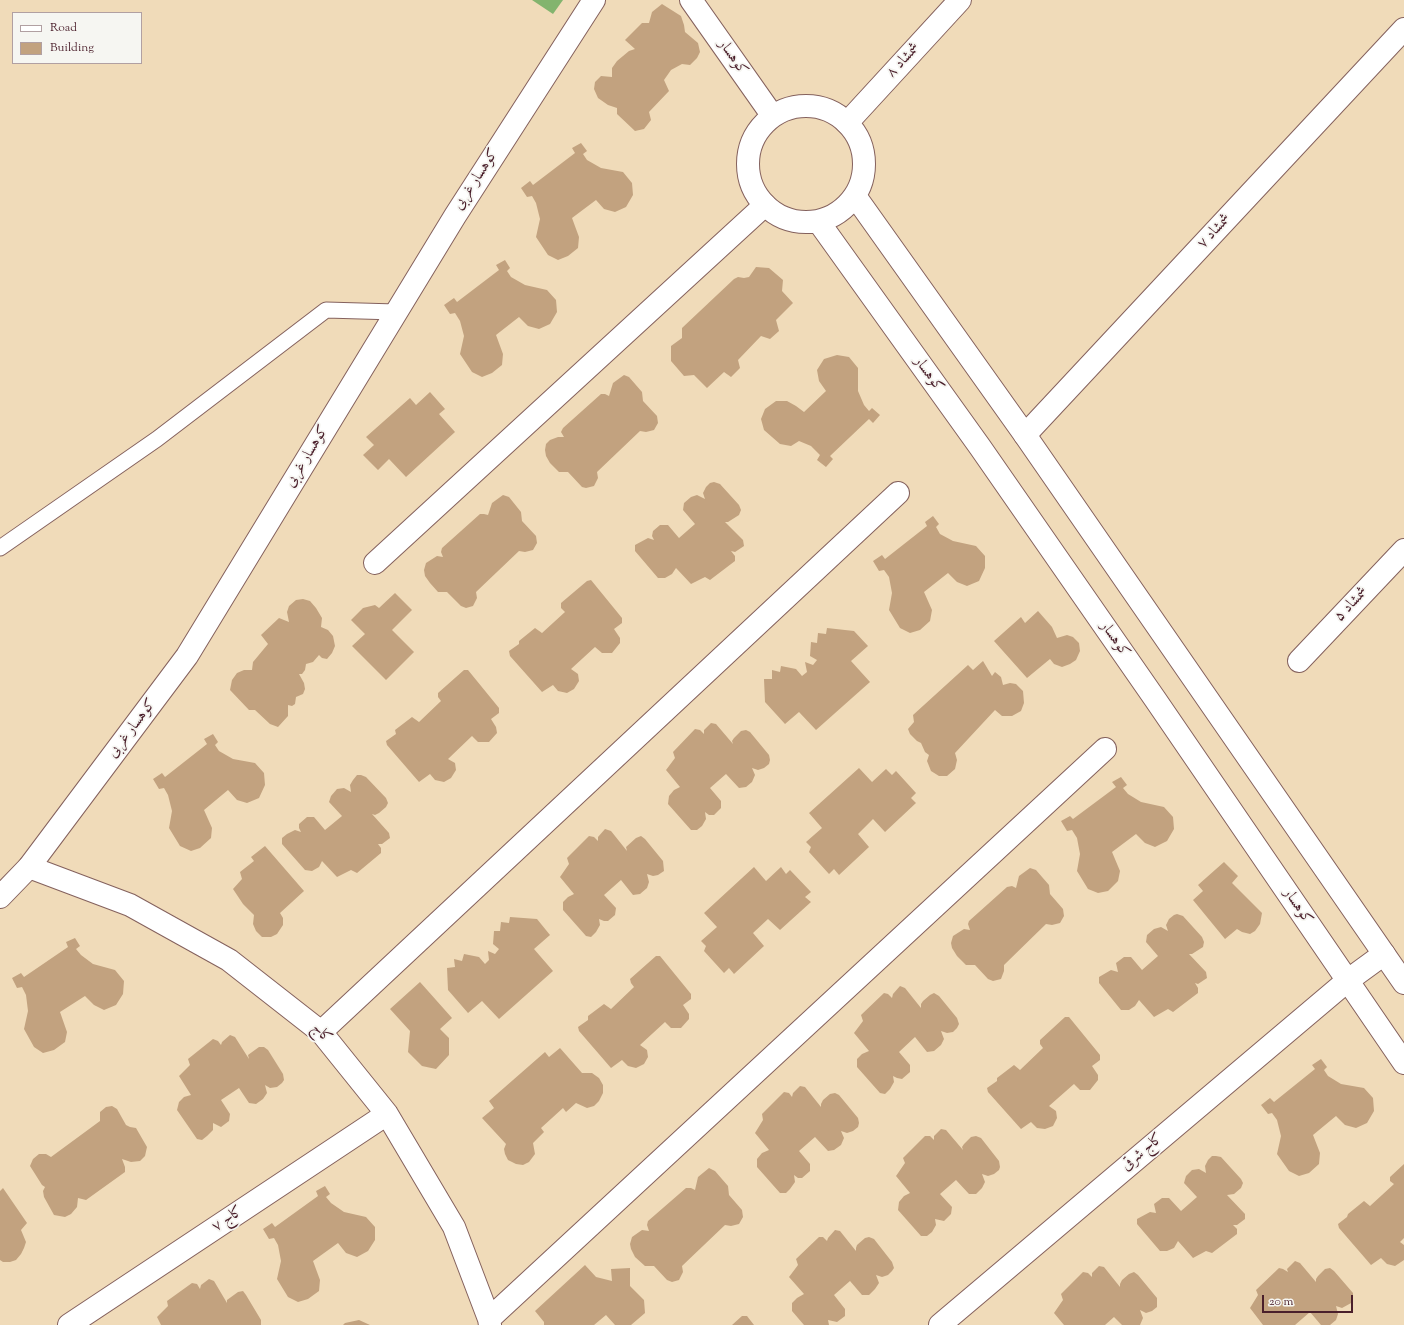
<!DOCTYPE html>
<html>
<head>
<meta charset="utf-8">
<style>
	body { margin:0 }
	#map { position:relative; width:1404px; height:1325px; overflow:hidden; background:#f0dbb9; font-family:"Sorts Mill Goudy",serif }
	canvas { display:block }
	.legend { position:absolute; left:12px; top:12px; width:130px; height:52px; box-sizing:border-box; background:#f6f6f2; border:1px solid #b1a0a2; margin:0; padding:5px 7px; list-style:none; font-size:12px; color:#4a1f2b }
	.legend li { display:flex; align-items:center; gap:8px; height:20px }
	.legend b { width:20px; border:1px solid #b1a0a2 }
	.scale { position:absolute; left:1262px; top:1295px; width:91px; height:18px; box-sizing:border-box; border:2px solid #4a1f2b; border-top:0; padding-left:5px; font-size:12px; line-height:14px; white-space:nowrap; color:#4a1f2b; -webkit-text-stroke:3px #f6f6f2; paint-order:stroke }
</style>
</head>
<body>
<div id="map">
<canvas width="1404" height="1325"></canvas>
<ul class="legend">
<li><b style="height:5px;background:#fff"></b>Road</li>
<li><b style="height:11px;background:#c2a27f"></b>Building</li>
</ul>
<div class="scale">20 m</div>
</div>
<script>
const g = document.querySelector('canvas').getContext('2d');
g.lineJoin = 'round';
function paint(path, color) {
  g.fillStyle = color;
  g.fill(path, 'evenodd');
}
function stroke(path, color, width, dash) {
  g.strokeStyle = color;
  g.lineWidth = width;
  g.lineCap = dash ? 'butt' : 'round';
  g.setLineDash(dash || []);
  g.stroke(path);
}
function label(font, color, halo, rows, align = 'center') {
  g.font = font + ' "Sorts Mill Goudy",Amiri,serif';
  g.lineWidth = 3.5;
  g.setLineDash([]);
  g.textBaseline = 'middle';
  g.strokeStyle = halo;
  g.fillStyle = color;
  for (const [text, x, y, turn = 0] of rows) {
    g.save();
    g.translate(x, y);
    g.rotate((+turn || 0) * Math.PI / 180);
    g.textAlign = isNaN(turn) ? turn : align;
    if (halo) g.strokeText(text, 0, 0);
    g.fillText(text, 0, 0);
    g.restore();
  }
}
const forest = new Path2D(`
	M532 0H563L553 14Z`);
const building = new Path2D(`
	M662 4 681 16 684 25 685 32 698 43 700 52 697 58 690 65 682 64 671 70 664 80 669 91 649 112 651 120 644 129 635 131 617 114V108L608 105 598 98 594 89 595 82 601 76 612 77V68L617 61 629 51 635 49 625 40 642 23H649L652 12Z
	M581 143 587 151 583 154 587 160 601 168 623 172 632 183 633 195 626 207 615 212 604 209 596 200 572 218 579 237 578 248 568 256 558 260 548 255 536 237 540 219 536 203 532 196 527 197 521 188 530 181 533 185 575 153 572 148Z
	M505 260 510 268 507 271 511 277 525 285 547 290 556 300 557 312 550 324 539 329 528 326 519 317 496 335 503 354 502 365 492 373 482 377 472 372 460 354 464 336 460 321 455 313 450 314 444 305 454 298 457 302 499 270 496 265Z
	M756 267 769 268 783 280 782 291 793 303 776 320 779 331 770 339 761 336 738 360 740 368 731 377 724 372 707 388 694 375 684 376 671 361V346L682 338V328L734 279 738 277 744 278 749 277Z
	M837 355 849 357 858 368V391L864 405 869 411 872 408 880 415 873 423 869 419 830 456 833 459 826 467 817 460 820 455 811 446 799 441 791 446 780 444 764 430 761 419 765 409 776 401H787L796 406 804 412 826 391 819 381 817 370 824 359Z
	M624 375 629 377 642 392 643 401 657 416 658 423 654 430 646 432 640 431 597 472 598 478 594 486 586 488 582 487 568 472H559L550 463 546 456 545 450 546 444 550 440 558 437H564L561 432 563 428 601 394H605L609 396 613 383Z
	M430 392 445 409 439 414 455 432 406 477 389 459 378 470 363 455 374 445 366 437 410 398 416 405Z
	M714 482 720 484 739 505 741 510 739 515 728 522H725L743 540 744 546 735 552 731 551 735 556V561L710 580 705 577 691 584 676 568 672 574 665 578H658L635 551V545L648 538 654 540 652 536 653 531 660 525H668L679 538 695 524 683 510 684 503 691 497 697 495 705 499 703 493 706 487 710 483Z
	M503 495 509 497 521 512 522 521 536 536 537 543 533 550 525 552 519 551 476 592 477 598 473 606 466 608 461 606 447 592H438L430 583 425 576 424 570 426 563 437 556 443 557 441 552 442 548 480 514H484L488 515 492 503Z
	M933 516 939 524 936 527 940 534 953 541 976 546 985 556V568L979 581 967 586 957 582 948 573 924 592 932 610 930 621 920 630 910 633 900 628 889 610 892 593 889 577 884 570 879 571 873 561 882 555 885 559 927 526 925 522Z
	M591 580 622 618V623L614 629 620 638V643L612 653H602L595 647 571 669 578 674 579 681 574 689 567 693 558 691 553 685 542 692 510 656 509 651 519 644V641L535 628 542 633 565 612 561 608V603L587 581Z
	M395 593 412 610 392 630 414 652 386 680 352 646 365 634 351 620 363 608 375 605 379 608Z
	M303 599 310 601 316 608 322 618 321 627 328 630 333 636 335 646 332 653 327 659 322 658 319 655 313 662 306 664 305 670 302 674H299L304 683 305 689 303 694 296 697 295 704 292 706 288 705V716L278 727 270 724 255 710H249L230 690 232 680 237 673 244 670H252L253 662 268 644 261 635 279 618 289 622 287 612 289 606 296 600Z
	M1038 611 1052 627 1057 638 1067 635 1073 637 1079 643 1080 651 1076 660 1070 664 1062 667 1054 664 1050 659 1027 678 994 641 1021 617 1025 623Z
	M827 628 854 631 868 646 851 661 870 682 816 730 799 712 785 724 765 702 764 679H772V670L780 672 781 666 796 669 802 676 807 672 805 662 813 665 817 660 810 656 811 642 817 643 818 633 826 634Z
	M983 661 992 676 995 672 1001 677 1003 685 1010 683 1016 684 1023 691 1024 703 1021 711 1012 716H1002L995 710 955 753 957 760 955 769 947 776H939L931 771 927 761 929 755 925 752 921 743 917 741 910 734 908 729 914 722 913 715 968 665 973 670Z
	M464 670H468L499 708V713L491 719 496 727 497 733 489 742H478L472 736 448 759 455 763 456 770 451 778 444 782 435 780 430 774 419 782 387 745 386 741 396 734 395 730 412 717 419 722 441 701 438 697V693Z
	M711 723 716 724 733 744 732 741 734 738 741 731 746 730 750 732 769 755 770 760 769 764 764 768 758 770 752 768 755 775 752 782 746 787 739 788 726 774 710 788 721 801V808L714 815H709L705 812 706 819 702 826 697 830H691L668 804 669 796 674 790 680 787 666 770 675 758 673 752 695 729 700 730 704 734V730Z
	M213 734 218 742 215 745 219 751 233 759 255 763 264 773 265 785 259 798 247 803 237 800 228 790 204 810 212 828 211 838 200 848 191 851 180 846 169 828 172 811 168 795 164 788 159 789 153 779 162 773 165 777 207 744 204 739Z
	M859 768 872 782 886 769 892 775 896 771 916 793 911 798 916 803 885 832 873 819 858 834 869 847 839 875 834 869 829 874 809 852 811 847 806 842 822 828 809 813Z
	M357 775H361L366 777 386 798 388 803 386 807 379 813 375 815 372 814 389 833 390 838 382 844H378L381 848V853L357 873 351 870 337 877 322 861 319 867 312 871 305 870 282 844V838L287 834 295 830 301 832 299 828V824L307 817H314L325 830 342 816 329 802 331 796 337 789 344 788 351 792 350 785 353 780Z
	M1121 777 1127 785 1123 788 1128 794 1141 802 1164 807 1173 817 1174 829 1167 841 1155 847 1145 843 1136 834 1112 852 1120 871 1118 881 1108 891 1098 893 1088 889 1077 871 1080 854 1077 838 1072 830 1067 831 1061 821 1070 816 1073 819 1116 787 1112 782Z
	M605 829 611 831 627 851 626 847 636 838 641 836 645 839 663 861 664 871 658 875 653 876 647 874 649 882 647 888 640 894 633 895 621 880 604 895 616 908 615 915 608 921H604L599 919 600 925 596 932 591 937 586 936 563 910V902L568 897 574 894 560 877 569 864 567 858 589 836 594 837 598 841V837Z
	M265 846 304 891 280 913 283 918V925L277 934 271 937H262L256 931 253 924 254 915 243 904 233 889 242 879 240 872 254 861 251 857Z
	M1224 862 1238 876 1232 883 1262 913 1260 924 1255 931 1250 934 1242 932 1237 929 1225 939 1193 900 1203 891 1198 885Z
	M754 867 766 881 781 867 786 874 790 870 811 892 805 897 811 902 780 930 768 919 753 933 764 946 734 974 729 968 724 973 704 951 706 946 701 941 717 927 704 913Z
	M1030 868 1036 870 1049 885 1050 894 1063 909 1064 916 1060 923 1052 925 1046 924 1004 965V971L1001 979 993 981 988 979 975 965H966L957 956 952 948 951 943 953 936 964 929 970 930 968 924 969 921 1007 887 1012 886 1016 888 1019 876Z
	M1177 914 1183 916 1202 937 1204 942 1203 947 1192 954H1189L1206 972 1207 978 1198 984 1195 983 1198 988V993L1173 1012 1168 1009 1154 1017 1139 1000 1135 1006 1129 1010H1121L1099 983V977L1111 970 1118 972 1116 963 1124 957H1131L1142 970 1158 956 1146 942 1147 935 1154 929 1161 927 1168 931 1166 925 1169 919 1174 915Z
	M510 917 537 919 550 935 534 949 553 971 499 1019 482 1001 468 1013 448 990 447 968 455 967 454 959 462 961 464 954 479 957 485 964 489 960 488 951 495 954 499 949 493 944 494 931H500L501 922 509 923Z
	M75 938 80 946 76 949 81 955 93 964 115 970 124 981 123 994 116 1005 104 1010 94 1005 85 996 60 1012 67 1032 65 1042 54 1050 43 1053 34 1047 24 1029 28 1011 26 995 22 987 17 988 12 978 21 973 24 977 68 947 66 942Z
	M656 956H660L691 994V999L683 1005 689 1014V1019L681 1028H671L665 1022 640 1045 647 1050 648 1057 644 1064 636 1068 628 1066 622 1060 611 1068 579 1031 578 1027 588 1020V1016L604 1004 611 1009 634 987 631 983 630 979Z
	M420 982 452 1018 440 1029 449 1038V1055L436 1069 422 1066 408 1052 410 1031 390 1009Z
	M900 986 905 988 921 1008V1004L923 1001 930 995 934 993 939 996 957 1018 959 1024 957 1028 953 1032 947 1033 941 1031 944 1039 941 1045 934 1051 927 1052 915 1037 899 1052 910 1065V1072L902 1079 897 1078 893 1076 894 1082 890 1089 885 1094 880 1093 857 1067V1059L862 1054 869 1051 854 1033 863 1021 861 1015 884 993 888 994 892 998 893 994Z
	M1065 1017H1069L1100 1055V1060L1092 1066 1098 1075V1080L1090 1090H1080L1074 1084 1049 1106 1056 1111 1057 1118 1053 1126 1045 1129 1037 1128 1031 1122 1021 1129 988 1092 987 1088 997 1081V1078L1014 1065 1020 1070 1043 1048 1040 1044V1040Z
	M230 1035 235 1037 249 1059 248 1055 259 1047H264L268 1050 283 1074 284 1080 282 1083 277 1087 270 1088 265 1085 267 1093 263 1099 256 1104 249 1103 239 1088 221 1100 230 1114 229 1121 221 1127 213 1123V1130L207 1136 202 1140 197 1139 177 1110 179 1102 184 1097 191 1095 179 1076 190 1065 188 1059 213 1039 218 1041 221 1045 222 1042Z
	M560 1048 582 1073H592L599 1078 603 1085V1093L599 1101 594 1106 587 1108 576 1103 566 1112 563 1108 541 1128 544 1132 533 1143 535 1154 529 1162 523 1165 516 1164 508 1160 505 1154 504 1149 506 1144 482 1118 494 1108 489 1101 545 1052 549 1057Z
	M1321 1059 1327 1067 1324 1070 1328 1076 1341 1084 1364 1088 1373 1098 1374 1111 1367 1123 1356 1128 1345 1125 1336 1116 1313 1135 1320 1153 1319 1164 1309 1173 1299 1176 1289 1171 1277 1154 1281 1136 1277 1120 1272 1113 1268 1114 1261 1105 1270 1098 1274 1102 1315 1069 1312 1065Z
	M800 1086 805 1087 821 1107V1104L823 1100 830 1094 835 1093 839 1095 858 1118 859 1123 858 1127 853 1131 847 1133 841 1131 844 1138 841 1145 834 1150 828 1151 815 1137 799 1151 810 1164V1171L802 1178H798L794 1175 795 1182 790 1189 786 1193H780L757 1167V1159L762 1153 769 1150 755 1133 763 1120 762 1114 784 1092 789 1093 792 1097 793 1093Z
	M112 1106 117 1109 126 1125 130 1127 136 1128 147 1147 145 1156 140 1161 131 1162 122 1159 125 1167V1172L86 1200 78 1198 77 1207 71 1214 65 1217 54 1215 44 1197 43 1191 45 1187 42 1185 30 1166 33 1159 39 1154H46L51 1157 100 1121V1112L106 1107Z
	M941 1129 946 1130 963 1150 962 1147 964 1144 971 1137 976 1136 981 1138 999 1161 1000 1167 999 1170 994 1174 988 1176 982 1174 985 1182 982 1188 976 1194H969L956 1180 940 1194 952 1207 951 1214 944 1221 935 1219 936 1225 932 1232 927 1236H921L898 1210 899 1202 904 1196 910 1193 896 1176 905 1163 903 1158 925 1136H930L934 1140V1136Z
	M1212 1156H1216L1221 1157 1241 1179 1243 1183 1241 1188 1234 1194 1227 1195 1245 1214V1219L1237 1225H1233L1237 1229V1234L1212 1253 1206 1251 1193 1258 1178 1241 1174 1248 1167 1251H1160L1137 1224V1219L1150 1212 1156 1213 1154 1204 1162 1198H1169L1181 1211 1197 1197 1184 1183 1186 1176 1192 1170 1199 1169 1206 1173 1205 1166 1208 1160Z
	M1404 1164V1238L1400 1242 1404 1245V1260L1395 1266 1387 1264 1381 1258 1371 1265 1339 1228 1338 1224 1347 1217 1348 1214 1364 1201 1370 1206 1394 1184 1390 1181V1177Z
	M709 1168 715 1171 728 1186 729 1195 742 1210 743 1217 739 1224 731 1226 725 1225 682 1266 683 1272 679 1280 672 1282 667 1280 654 1266H645L635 1257 631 1249 630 1244 632 1237 642 1230 649 1231 647 1225 648 1221 686 1188H691L695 1190 698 1177Z
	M325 1186 330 1194 326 1197 331 1203 344 1212 366 1217 375 1227V1240L368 1251 357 1257 346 1253 338 1243 313 1261 320 1280 319 1291 308 1299 298 1302 288 1297 277 1279 281 1261 278 1245 274 1238 269 1239 263 1229 272 1223 275 1227 318 1196 316 1191Z
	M3 1188 27 1223 21 1230 26 1242 24 1248 21 1254 16 1260 10 1262H3L0 1260V1191Z
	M835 1230 840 1231 856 1251V1248L857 1245 865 1238 869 1237 874 1239 892 1262 894 1268 892 1271 888 1275 882 1277 876 1275 879 1283 875 1289 869 1295H862L850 1281 834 1295 845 1309V1316L837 1322 828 1320 829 1325H804L792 1311V1303L797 1298 804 1294 789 1277 798 1265 796 1259 819 1237H823L827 1241 828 1238Z
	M1295 1261 1300 1263 1316 1282V1279L1318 1276 1325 1269 1330 1268 1334 1271 1353 1293V1302L1342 1308 1336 1306 1338 1314 1336 1320 1330 1325H1321L1310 1312 1295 1325H1263L1250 1308 1258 1295 1256 1290 1279 1268 1283 1269 1288 1272 1287 1269Z
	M585 1265 596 1277 612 1281 611 1269 630 1268V1286L644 1300 645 1313 631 1325H615L606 1315 594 1325H544V1322L535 1311Z
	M1099 1266 1104 1267 1120 1287V1284L1122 1280 1129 1274 1134 1272 1138 1275 1157 1298V1307L1152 1311 1146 1313 1140 1310 1143 1318 1140 1325H1122L1114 1317 1105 1325H1064L1054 1313 1063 1300 1061 1294 1083 1272 1088 1273 1092 1277V1273Z
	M209 1279 214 1281 227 1303V1300L238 1292 243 1291 246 1295 261 1320V1325H161L157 1317 168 1306 167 1301 192 1283 197 1284 200 1289 201 1285Z
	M742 1316H747L754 1325H732Z
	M359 1320 370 1325H343L345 1323Z`);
const service = new Path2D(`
	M0 548 157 439 326 310 396 312`);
const minor = new Path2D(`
	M847 123 960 0
	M1025 435 1404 29
	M375 563 765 205
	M1299 661 1404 550
	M29 867 130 905 229 960 321 1032 387 1114 454 1227 489 1319 490 1325
	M321 1032 898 493
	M489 1319 1105 749
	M69 1325 387 1114
	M940 1325 1347 981 1384 954`);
const tertiary = new Path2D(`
	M691 0 772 115
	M748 164a58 58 0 1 1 116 0a58 58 0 1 1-116 0Z
	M855 196 1025 435 1404 983
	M818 221 980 447 1155 699 1404 1063
	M0 897 29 867 187 656 455 216 594 0`);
const streetNames = [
	["کوهسار",732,58,55],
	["شمشاد ۸",904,61,-47],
	["کوهسار غربی",477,180,-57],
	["شمشاد ۷",1215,232,-47],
	["کوهسار",928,375,54],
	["کوهسار غربی",308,457,-59],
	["شمشاد ۵",1352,605,-47],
	["کوهسار",1114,640,55],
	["کوهسار غربی",133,729,-53],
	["کوهسار",1297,907,56],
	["کاج",321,1034,45],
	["کاج شرقی",1143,1153,-40],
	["کاج ۷",228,1220,-34]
];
paint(forest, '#83b46e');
paint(building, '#c2a27f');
stroke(service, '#84615d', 17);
stroke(minor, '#84615d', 24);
stroke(tertiary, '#84615d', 24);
stroke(service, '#fff', 15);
stroke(minor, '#fff', 22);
stroke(tertiary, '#fff', 22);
label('15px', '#4a1f2b', '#f6f6f2', streetNames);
</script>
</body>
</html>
